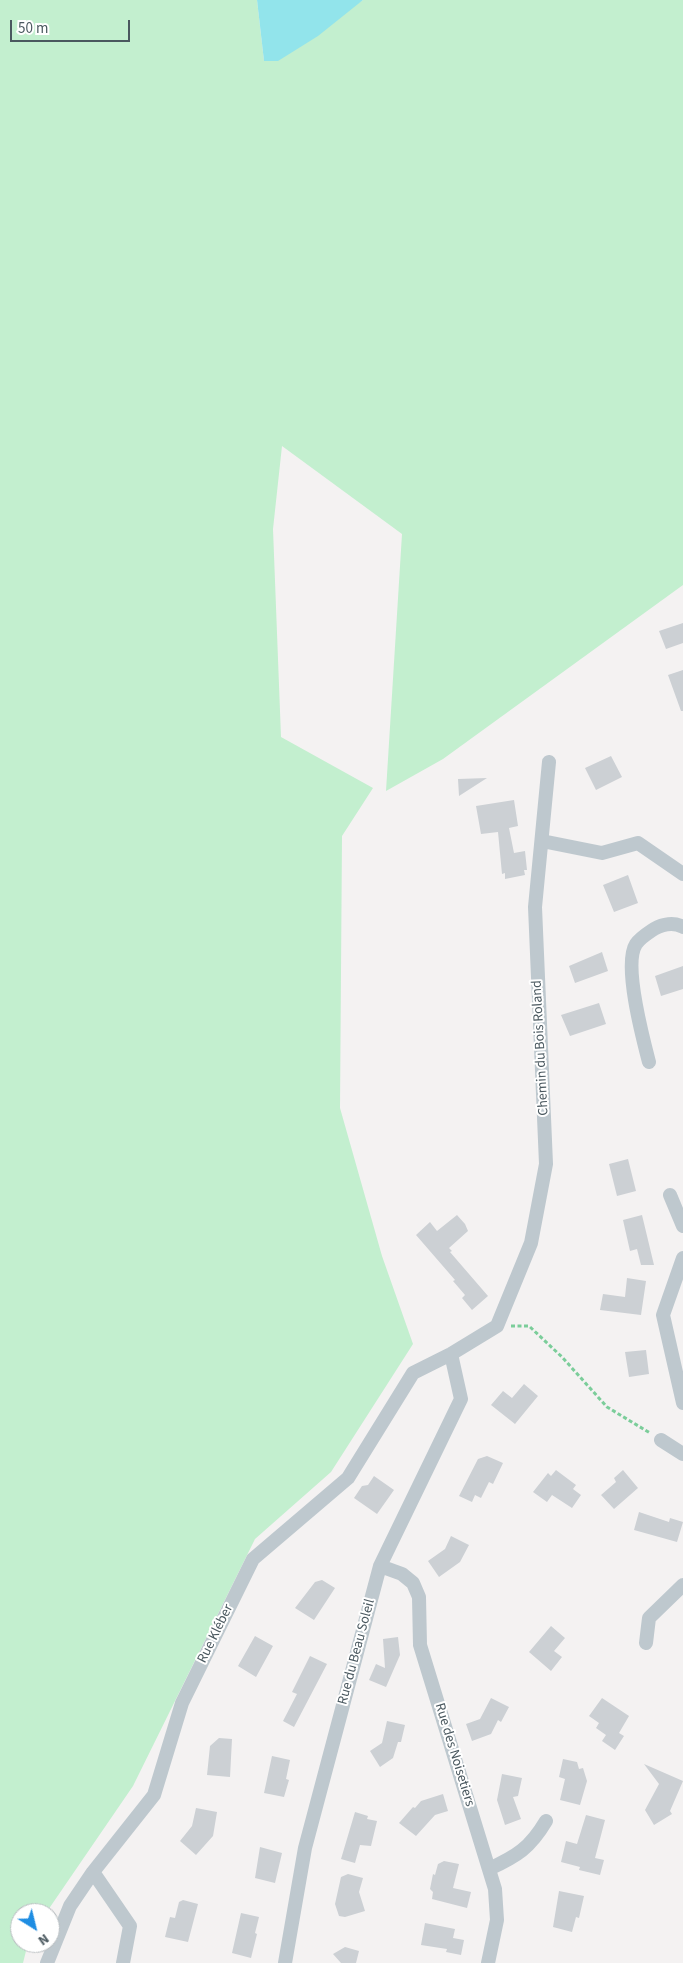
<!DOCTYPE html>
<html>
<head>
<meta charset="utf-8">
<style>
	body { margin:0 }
	#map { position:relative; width:683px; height:1963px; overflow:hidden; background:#f4f2f2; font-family:"Source Sans 3",sans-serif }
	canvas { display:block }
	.north { position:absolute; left:10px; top:1903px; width:50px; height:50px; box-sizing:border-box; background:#fff; border:1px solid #b7bcbf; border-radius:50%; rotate:144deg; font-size:14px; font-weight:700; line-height:20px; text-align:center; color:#4a585f }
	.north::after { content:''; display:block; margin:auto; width:18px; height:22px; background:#1f8de2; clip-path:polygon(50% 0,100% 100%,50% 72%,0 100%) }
	.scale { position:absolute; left:10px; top:20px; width:120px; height:22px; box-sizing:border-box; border:2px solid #4a585f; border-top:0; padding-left:6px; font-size:15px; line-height:18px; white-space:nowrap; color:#4a585f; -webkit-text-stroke:4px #fff; paint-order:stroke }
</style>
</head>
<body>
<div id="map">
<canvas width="683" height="1963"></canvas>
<div class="north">N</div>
<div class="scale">50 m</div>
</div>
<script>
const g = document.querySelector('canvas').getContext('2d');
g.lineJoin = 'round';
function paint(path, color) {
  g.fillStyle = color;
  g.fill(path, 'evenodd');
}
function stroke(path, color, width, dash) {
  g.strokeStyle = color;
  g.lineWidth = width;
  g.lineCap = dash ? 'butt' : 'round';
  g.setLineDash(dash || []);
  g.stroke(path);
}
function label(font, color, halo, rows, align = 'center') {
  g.font = font + ' "Source Sans 3",sans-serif';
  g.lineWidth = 4;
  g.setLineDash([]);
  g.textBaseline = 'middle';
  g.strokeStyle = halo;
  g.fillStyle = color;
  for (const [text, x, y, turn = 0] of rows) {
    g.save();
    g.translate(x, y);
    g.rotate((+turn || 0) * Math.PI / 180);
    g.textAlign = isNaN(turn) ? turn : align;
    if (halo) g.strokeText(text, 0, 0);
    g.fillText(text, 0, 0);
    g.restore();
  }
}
const green = new Path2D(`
	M0 0H257L264 61 363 0H683V585L443 759 386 791 402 534 282 446 273 529 281 737 373 788 342 836 340 1108 382 1256 413 1344 331 1472 255 1539 133 1786 46 1913H20V1943H28L23 1963H0Z`);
const water = new Path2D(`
	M257 0H363L318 36 278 61H264Z`);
const building = new Path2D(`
	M683 623V643L666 649 659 631Z
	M683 670V711H681L668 675Z
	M611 756 622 777 596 790 585 768Z
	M487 778 459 796 458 779Z
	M514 800 518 826 509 828 514 853 525 851 527 870H524L525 875 505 879V873L502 874 498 832 481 834 476 806Z
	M628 875 638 903 614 912 603 885Z
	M602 952 608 971 575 983 569 966Z
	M683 966V989L661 996 655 976Z
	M599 1003 606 1024 570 1036 561 1015Z
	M628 1159 636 1191 617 1196 609 1164Z
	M457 1215 465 1224 468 1231 449 1248 452 1251 450 1252 488 1296 472 1310 462 1298 465 1295 453 1281 455 1280 416 1235 430 1222 437 1231Z
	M642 1215 654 1265H641L637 1249 630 1251 623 1220Z
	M627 1278 646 1281 641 1315 600 1310 603 1294 625 1297Z
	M646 1350 649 1374 629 1377 625 1352Z
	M524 1384 538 1396 515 1424 491 1405 503 1391 512 1398Z
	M487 1456 503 1463 493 1484 489 1482 481 1498 475 1495 472 1502 459 1496 478 1459Z
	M556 1470 576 1485 573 1489 581 1495 572 1508 552 1495 547 1502 533 1492 548 1473 551 1476Z
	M623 1470 638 1488 614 1509 601 1495 616 1482 614 1478Z
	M374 1476 394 1490 377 1514 354 1498 362 1486 368 1485Z
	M639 1512 669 1522 670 1518 683 1522 677 1542 634 1530Z
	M451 1536 469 1545 460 1562 439 1577 428 1561 445 1549Z
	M322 1580 335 1588 314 1620 295 1608 315 1582Z
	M551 1626 565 1638 554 1651 562 1657 551 1671 529 1652Z
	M255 1636 273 1646 256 1677 238 1666Z
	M398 1637 400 1655 386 1687 369 1680 376 1664 385 1668 383 1639Z
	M310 1656 327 1664 294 1727 283 1721 297 1694 292 1692Z
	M491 1698 509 1707 501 1722 498 1720 491 1734 472 1741 466 1724 480 1719Z
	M602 1698 629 1716 619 1733 624 1736 615 1750 602 1741 606 1735 596 1728 599 1723 589 1716Z
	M387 1721 405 1725 401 1742H398L393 1758 380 1767 370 1751 382 1743Z
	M219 1738 232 1739 230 1777 207 1775 210 1746Z
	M272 1756 290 1760 286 1779 289 1780 284 1797 264 1793Z
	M563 1759 577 1762 579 1769 583 1768 587 1781 580 1805 560 1800 565 1779 559 1777Z
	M644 1764 683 1781 670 1811 672 1814 654 1825 645 1810 659 1784Z
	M502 1774 522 1778 518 1796 513 1797 521 1819 505 1825 497 1800Z
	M443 1794 448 1811 435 1815 416 1836 399 1823 413 1807 415 1808 421 1801Z
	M196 1808 217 1812 213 1836 196 1855 180 1841 192 1826Z
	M355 1812 368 1816 367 1819 377 1821 371 1846 360 1845 355 1863 341 1859Z
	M586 1815 605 1820 595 1858 604 1860 600 1875 579 1870 580 1867 561 1862 566 1841 577 1844Z
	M260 1847 282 1853 275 1883 255 1878Z
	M444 1861 459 1864 453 1888 471 1892 467 1908 432 1899 433 1892 430 1889 433 1874 435 1875 438 1864Z
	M348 1874 363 1878 359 1892 365 1911 345 1917 339 1916 335 1904 341 1877Z
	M559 1891 584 1896 579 1918 576 1917 572 1932 553 1927Z
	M183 1900 198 1904 188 1942 165 1937 170 1917 175 1918 179 1902Z
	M241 1913 259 1917 255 1933 257 1934 251 1958 232 1953Z
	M425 1923 455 1929 453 1938 464 1940 461 1955 446 1952 447 1949 421 1945Z
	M345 1947 359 1951 356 1963H341L333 1954Z`);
const path = new Path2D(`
	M511 1326H529L562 1357 607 1407 650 1433`);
const street = new Path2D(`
	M542 841 602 853 638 843 683 874
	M649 1062C643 1039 623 964 636 944 640 938 648 933 654 929 663 924 674 922 683 927
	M670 1195 683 1226
	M683 1258 663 1315 683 1403
	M661 1440 683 1454
	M380 1566 402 1574 413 1583 419 1597 420 1645 495 1889 497 1920 488 1963
	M646 1643 649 1618 683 1585
	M489 1869C517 1856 530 1848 546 1821
	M93 1872 130 1926 123 1963
	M47 1963 70 1906 93 1872 154 1795 182 1703 253 1559 348 1478 413 1373 451 1354 497 1326 531 1243 546 1164 535 907 549 762
	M285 1963 305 1848 380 1566 461 1399 451 1354`);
const streetNames = [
	["Chemin du Bois Roland",541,1048,-93],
	["Rue Kléber",216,1634,-64],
	["Rue du Beau Soleil",357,1652,-75],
	["Rue des Noisetiers",454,1755,73]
];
paint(green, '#c3efcf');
paint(water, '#92e4eb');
paint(building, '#ccd0d4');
stroke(path, '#7bcd9a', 3, [4, 2.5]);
stroke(street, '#bec8ce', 14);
label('14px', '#4a585f', '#fff', streetNames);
</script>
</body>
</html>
